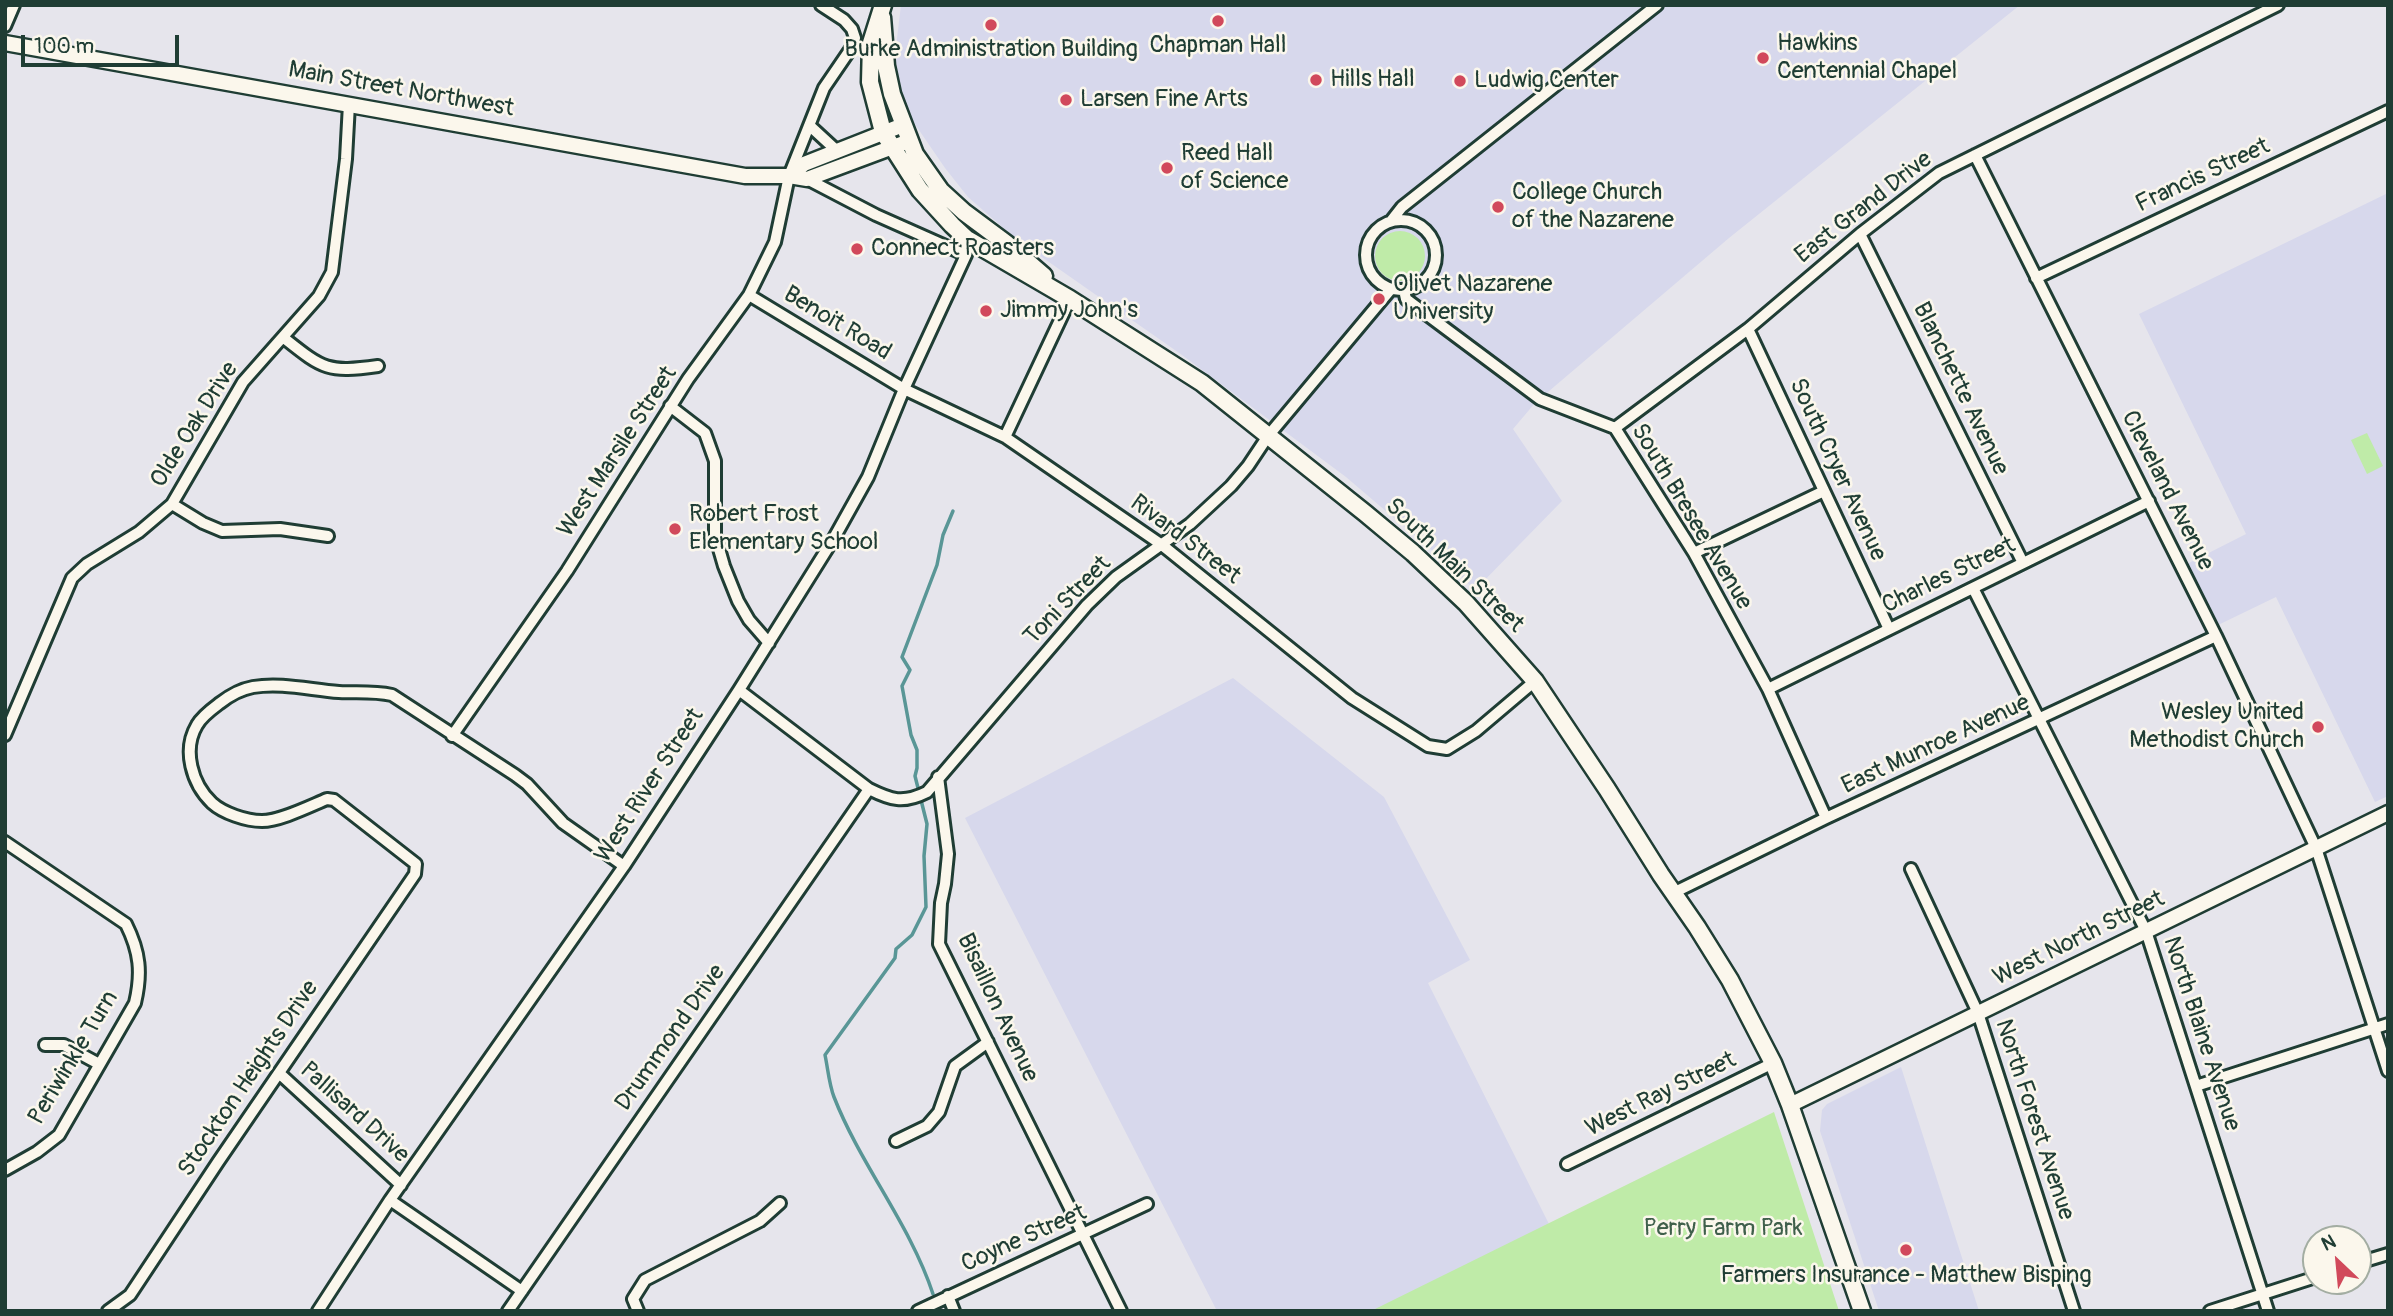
<!DOCTYPE html>
<html>
<head>
<meta charset="utf-8">
<style>
	body { margin:0 }
	#map { position:relative; width:2393px; height:1316px; overflow:hidden; background:#e6e5ec; font-family:Pangolin,sans-serif }
	canvas { display:block }
	.frame { position:absolute; inset:0; border:7px solid #1f3d34; pointer-events:none }
	.north { position:absolute; left:2302px; top:1225px; width:70px; height:70px; box-sizing:border-box; background:#fbf7ec; border:2px solid #a3ada2; border-radius:50%; rotate:334deg; font-size:19px; font-weight:700; line-height:28px; text-align:center; color:#1f3d34 }
	.north::after { content:''; display:block; margin:auto; width:24px; height:32px; background:#d1495b; clip-path:polygon(50% 0,100% 100%,50% 72%,0 100%) }
	.scale { position:absolute; left:21px; top:35px; width:158px; height:32px; box-sizing:border-box; border:4px solid #1f3d34; border-top:0; padding-left:9px; font-size:21px; line-height:24px; white-space:nowrap; color:#1f3d34; -webkit-text-stroke:5px #fbf7ec; paint-order:stroke }
</style>
</head>
<body>
<div id="map">
<canvas width="2393" height="1316"></canvas>
<div class="frame"></div>
<div class="north">N</div>
<div class="scale">100 m</div>
</div>
<script>
const g = document.querySelector('canvas').getContext('2d');
g.lineJoin = 'round';
function paint(path, color) {
  g.fillStyle = color;
  g.fill(path, 'evenodd');
}
function stroke(path, color, width, dash) {
  g.strokeStyle = color;
  g.lineWidth = width;
  g.lineCap = dash ? 'butt' : 'round';
  g.setLineDash(dash || []);
  g.stroke(path);
}
function label(font, color, halo, rows, align = 'center') {
  g.font = font + ' Pangolin,sans-serif';
  g.lineWidth = 5;
  g.setLineDash([]);
  g.textBaseline = 'middle';
  g.strokeStyle = halo;
  g.fillStyle = color;
  for (const [text, x, y, turn = 0] of rows) {
    g.save();
    g.translate(x, y);
    g.rotate((+turn || 0) * Math.PI / 180);
    g.textAlign = isNaN(turn) ? turn : align;
    if (halo) g.strokeText(text, 0, 0);
    g.fillText(text, 0, 0);
    g.restore();
  }
}
const built = new Path2D(`
	M901 5H2020L1729 238 1535 403 1513 429 1562 501 1475 590 1449 565 1346 477 1182 355 1016 239 968 197 945 168 910 117 900 84 895 55Z
	M2388 193V796L2375 802 2276 597 2216 626 2185 565 2246 534 2139 314Z
	M1233 678 1384 797 1470 960 1428 983 1551 1228 1380 1311H1217L965 818Z
	M1901 1067 1979 1311H1879L1820 1131 1822 1110 1827 1104Z`);
const green = new Path2D(`
	M1375 256a25 25 0 1 1 50 0a25 25 0 1 1-50 0Z
	M2367 433 2383 466 2367 474 2351 440Z
	M1774 1112 1839 1311H1371Z`);
const stream = new Path2D(`
	M933 1294C910 1224 861 1166 834 1097 829 1084 828 1069 825 1055L895 958 896 949 912 935 926 907 924 856 927 824 915 776 917 768V750L911 735 902 686 910 670 902 657 937 565 943 535 953 511`);
const minor = new Path2D(`
	M5 26 14 5
	M810 126 836 150
	M1975 155 2216 636 2316 848 2388 1071
	M807 179 876 215 966 255
	M1366 255a35 35 0 1 1 70 0a35 35 0 1 1-70 0Z
	M1391 221 1402 207 1657 5
	M1860 234 2023 563
	M2036 278 2388 111
	M1404 290 1406 299 1540 399 1615 428 1694 553 1768 689 1826 818
	M749 295 904 389 1005 437 1162 545 1352 698 1428 746 1447 749 1476 731 1535 681
	M1748 329 1889 629
	M284 338C323 369 327 373 378 366
	M670 406 705 433 715 461V535L724 566 738 601 749 620 769 643
	M1615 428 1748 329 1860 234 1939 173 2278 5
	M1005 437 1070 299
	M172 504 203 523 222 531 280 529 328 536
	M1694 553 1824 491
	M1973 588 2146 931 2268 1311
	M1768 689 2149 501
	M739 690 869 789C891 800 903 804 927 792L1087 605 1116 577 1190 524 1231 486 1248 466 1268 436 1391 289
	M5 735 72 578 87 564 139 532 172 504 243 382 319 296 332 272 346 159 349 104
	M452 736 567 571 688 379 749 295 775 242 789 176 824 88 852 47 855 38 852 29 844 20 821 5
	M938 777 948 854 945 884 941 903 939 944 1121 1311
	M5 842 126 924C140 952 142 973 135 1003L59 1135 37 1152 5 1170
	M1911 869 1978 1013 2074 1311
	M1673 893 1826 818 2216 636
	M45 1045H64L99 1064
	M279 1073 401 1185
	M2196 1086 2388 1024
	M896 1141 927 1126 939 1112 955 1066 988 1042
	M1567 1164 1773 1063
	M390 1200 522 1291
	M2358 1263 2388 1254
	M948 1296 954 1311
	M108 1311 130 1295 218 1162 415 874 416 864 334 800 327 799C310 806 280 821 262 821 246 821 223 813 212 803 192 784 182 750 197 725 202 716 212 709 220 703 229 696 242 689 253 687 281 682 311 690 339 692 357 693 373 691 392 695L515 775 527 784 563 823 624 866
	M318 1311 390 1200 624 866 739 690 834 538 868 477 904 389 966 255 967 239
	M508 1311 869 789
	M638 1311 633 1299 645 1280 760 1221 780 1203
	M918 1311 1147 1204
	M2210 1311 2316 1277`);
const secondary = new Path2D(`
	M5 43 745 176H789L807 179 909 141
	M789 176 804 164 903 125
	M1790 1105 2388 813`);
const primary = new Path2D(`
	M883 5 871 43 870 82 883 132 920 190 952 225 967 239 1070 299 1202 383 1365 513 1413 553 1466 603 1535 681 1607 789 1661 875 1697 927 1730 980 1773 1063 1790 1105 1862 1311
	M882 17 886 66 892 94 915 154 941 191 964 212 1007 244 1044 276`);
const markers = [
	[1218,21,7,"#d1495b"],
	[991,25,7,"#d1495b"],
	[1763,58,7,"#d1495b"],
	[1316,80,7,"#d1495b"],
	[1460,81,7,"#d1495b"],
	[1066,100,7,"#d1495b"],
	[1167,168,7,"#d1495b"],
	[1498,207,7,"#d1495b"],
	[857,249,7,"#d1495b"],
	[1379,299,7,"#d1495b"],
	[986,311,7,"#d1495b"],
	[675,529,7,"#d1495b"],
	[2318,727,7,"#d1495b"],
	[1906,1250,7,"#d1495b"]
];
const poiNames = [
	["Hawkins",1777,44],
	["Centennial Chapel",1777,72],
	["Chapman Hall",1218,46,"center"],
	["Burke Administration Building",991,50,"center"],
	["Hills Hall",1330,80],
	["Ludwig Center",1474,81],
	["Larsen Fine Arts",1080,100],
	["Reed Hall",1181,154],
	["of Science",1181,182],
	["College Church",1512,193],
	["of the Nazarene",1512,221],
	["Connect Roasters",871,249],
	["Olivet Nazarene",1393,285],
	["University",1393,313],
	["Jimmy John's",1000,311],
	["Robert Frost",689,515],
	["Elementary School",689,543],
	["Wesley United",2304,713,"right"],
	["Methodist Church",2304,741,"right"],
	["Farmers Insurance - Matthew Bisping",1906,1276,"center"]
];
const streetNames = [
	["Main Street Northwest",401,90,10],
	["Francis Street",2203,176,-25],
	["East Grand Drive",1864,208,-38],
	["Benoit Road",837,324,31],
	["Blanchette Avenue",1960,389,64],
	["Olde Oak Drive",195,425,-58],
	["West Marsile Street",618,452,-57],
	["South Cryer Avenue",1837,470,65],
	["Cleveland Avenue",2167,491,63],
	["South Bresee Avenue",1691,517,59],
	["Rivard Street",1185,540,37],
	["South Main Street",1454,566,44],
	["Charles Street",1949,576,-26],
	["Toni Street",1068,601,-46],
	["East Munroe Avenue",1936,745,-25],
	["West River Street",650,786,-57],
	["West North Street",2079,939,-26],
	["Bisaillon Avenue",997,1008,65],
	["North Blaine Avenue",2201,1034,72],
	["Drummond Drive",671,1038,-55],
	["Periwinkle Turn",74,1058,-59],
	["Stockton Heights Drive",249,1079,-56],
	["West Ray Street",1661,1095,-26],
	["Pallisard Drive",354,1113,42],
	["North Forest Avenue",2034,1120,72],
	["Coyne Street",1024,1239,-24]
];
const parkNames = [
	["Perry Farm Park",1723,1229]
];
paint(built, '#d7d8ec');
paint(green, '#bfeba8');
stroke(stream, '#599696', 3.5);
stroke(minor, '#1f3d34', 16);
stroke(secondary, '#1f3d34', 19);
stroke(primary, '#1f3d34', 21);
stroke(minor, '#fbf7ec', 10);
stroke(secondary, '#fbf7ec', 14);
stroke(primary, '#fbf7ec', 16);
for (const [x, y, r, color] of markers) {
  const dot = new Path2D();
  dot.arc(x, y, r, 0, 2 * Math.PI);
  g.fillStyle = color;
  g.fill(dot);
  stroke(dot, '#fbf7ec', 2.5);
}
label('24px', '#1f3d34', '#fbf7ec', poiNames, 'left');
label('24px', '#1f3d34', '#fbf7ec', streetNames);
label('24px', '#3f604b', '#fbf7ec', parkNames);
</script>
</body>
</html>
